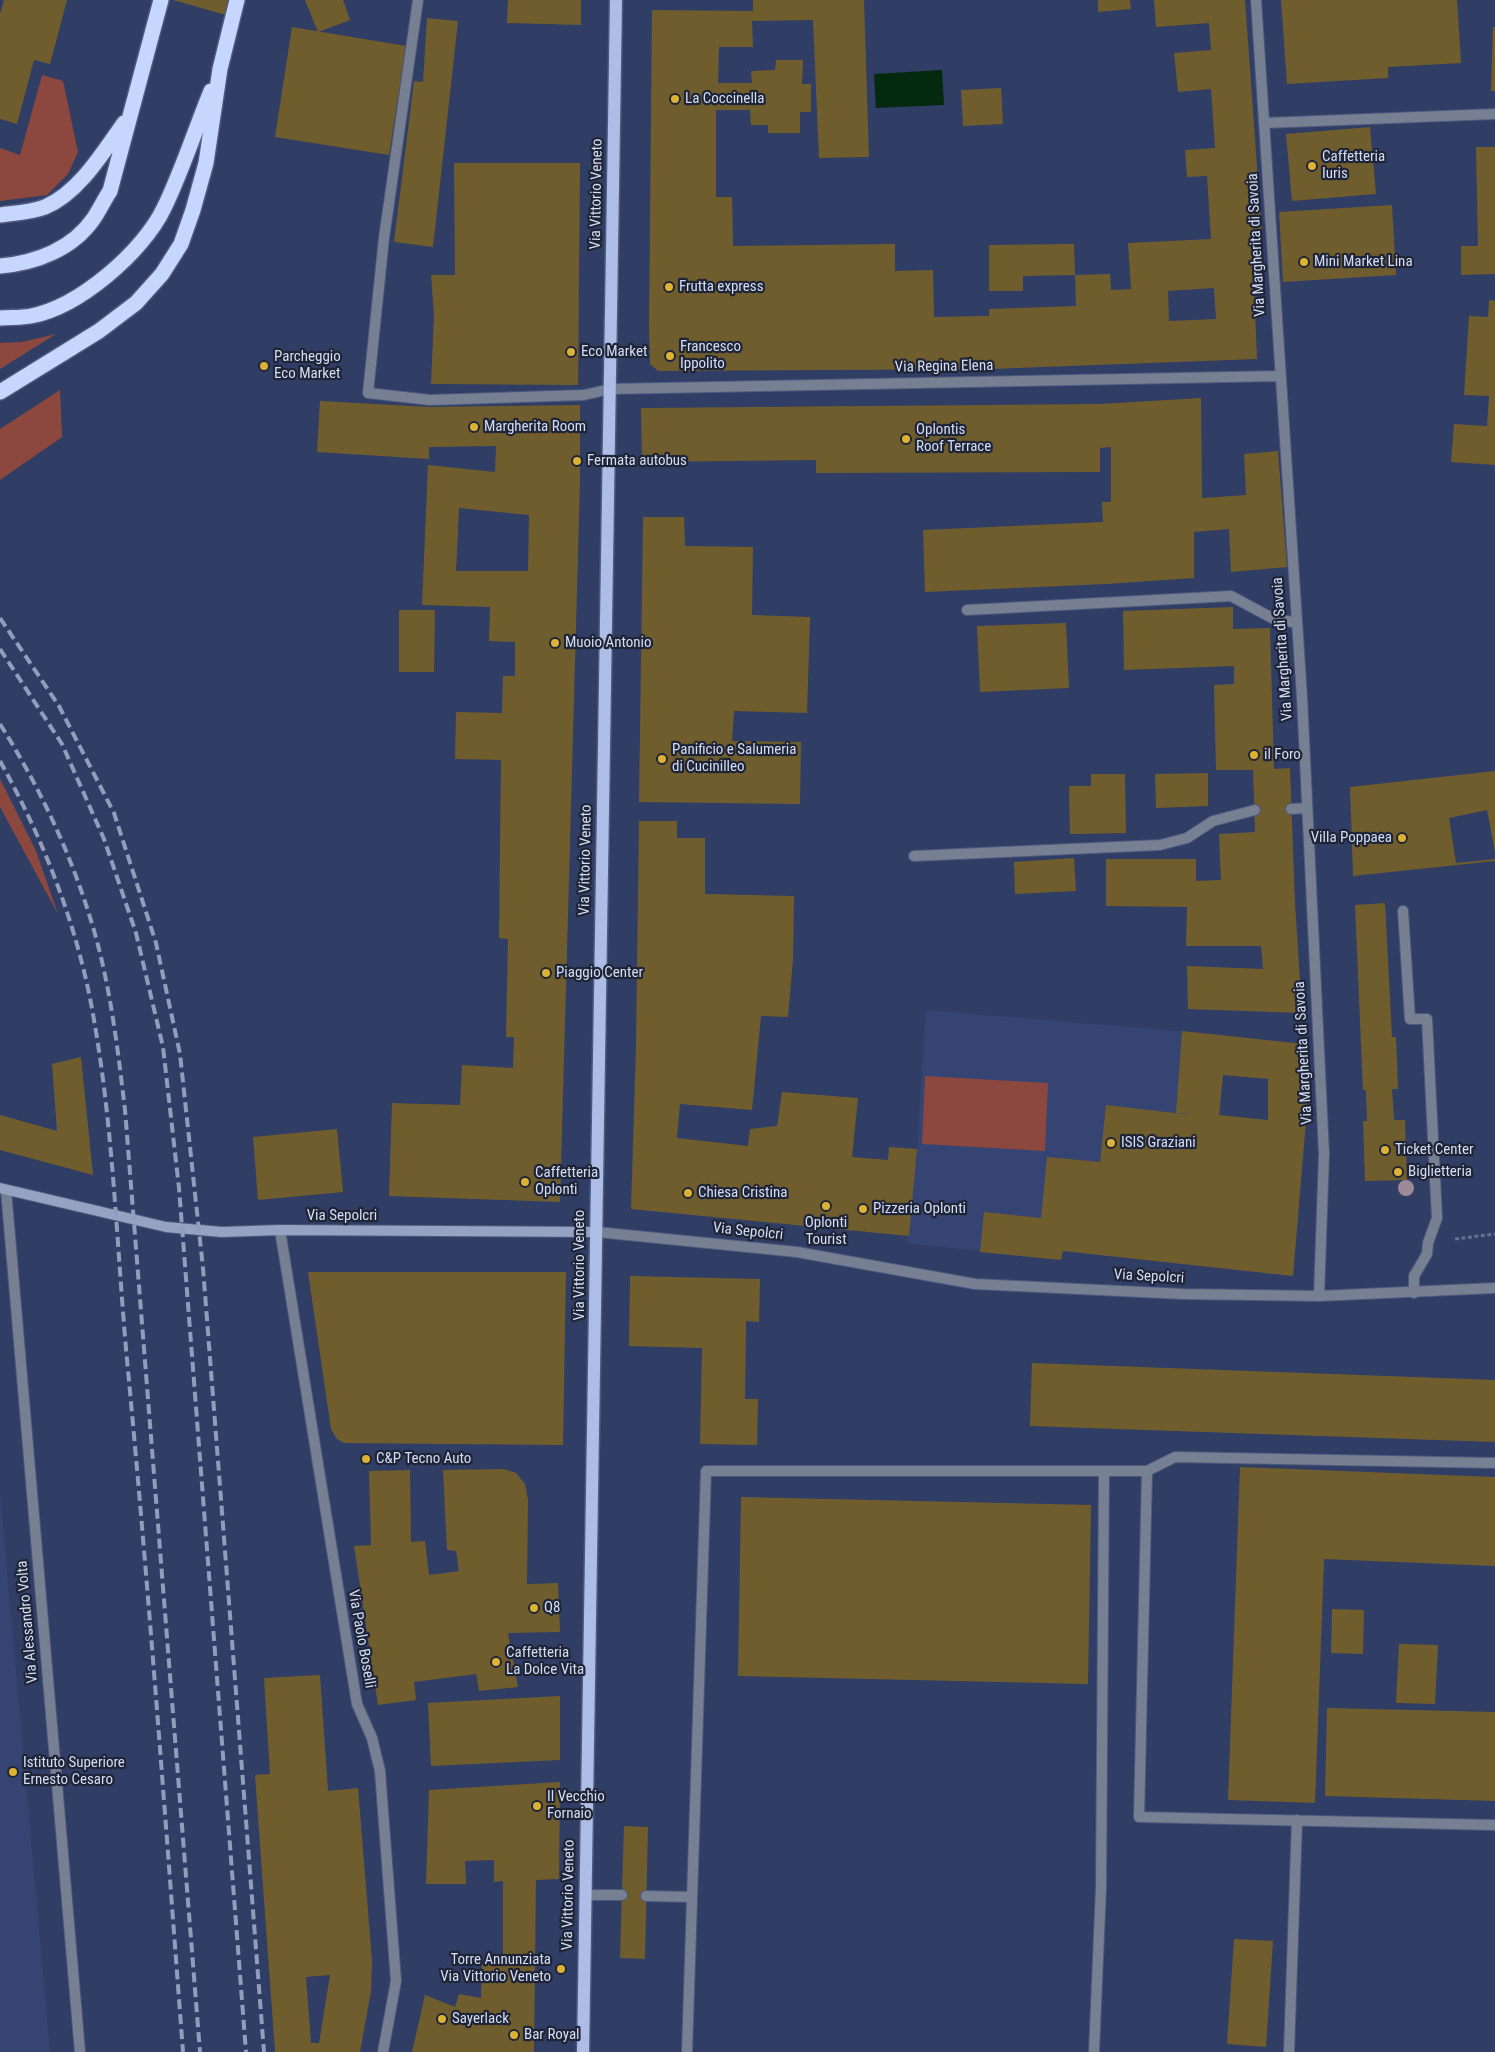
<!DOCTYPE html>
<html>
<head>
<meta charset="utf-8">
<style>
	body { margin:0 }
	canvas { display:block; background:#303d64 }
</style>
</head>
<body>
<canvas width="1495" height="2052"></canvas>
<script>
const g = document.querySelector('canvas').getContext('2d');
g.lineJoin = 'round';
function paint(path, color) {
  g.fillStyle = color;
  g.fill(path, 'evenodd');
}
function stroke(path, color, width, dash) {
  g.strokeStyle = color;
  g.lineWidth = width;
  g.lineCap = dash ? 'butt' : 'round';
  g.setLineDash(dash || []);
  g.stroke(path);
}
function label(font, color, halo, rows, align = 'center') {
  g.font = font + ' "Roboto Condensed",sans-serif';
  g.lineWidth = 4.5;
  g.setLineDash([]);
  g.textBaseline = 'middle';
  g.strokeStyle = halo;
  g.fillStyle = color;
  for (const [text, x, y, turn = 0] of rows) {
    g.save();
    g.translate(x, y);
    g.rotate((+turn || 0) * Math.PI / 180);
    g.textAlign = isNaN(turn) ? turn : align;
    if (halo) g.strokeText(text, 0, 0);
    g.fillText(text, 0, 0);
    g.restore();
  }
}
const built = new Path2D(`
	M926 1010 1226 1035 1220 1115 1268 1120 1269 1092 1304 1136 1293 1276 1063 1251 1061 1260 907 1243 917 1149Z
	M0 1492 50 2052H0Z`);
const green = new Path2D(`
	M42 75 63 81 78 152 68 174 47 195 0 201V148L20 155Z
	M56 334 0 369V343L22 342Z
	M60 390 62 437 0 480V429Z
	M0 779 36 851 58 914 0 807Z
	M925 1076 1048 1083 1045 1151 922 1144Z`);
const water = new Path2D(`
	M942 70 944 105 876 108 874 74Z`);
const building = new Path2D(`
	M4 0H67L50 64 34 60 17 124 0 119V14Z
	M173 0H237L233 17Z
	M305 0H343L350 20 318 32Z
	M508 0H581V25L507 23Z
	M753 0H864L869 157 819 158 813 20 752 21 753 47H719L718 83H752L751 71 775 70 776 60H803L802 84H811V112H800V133H768V125H751L750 110H716V197H732L733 246 895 244V271L933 270 934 317 989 316V309L1076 306 1075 275 1110 274 1111 290 1131 289 1128 243 1211 239 1207 176 1187 177 1185 150 1215 148 1211 89 1178 92 1174 53 1211 50 1209 23 1156 27 1154 0H1245L1262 236 1252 238 1257 359 990 369 658 371 650 364 649 325 652 10 753 11ZM1214 288 1216 319 1169 321 1168 291Z
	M1098 0H1130L1131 9 1098 12Z
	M1281 0H1457L1461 63 1388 67V78L1287 84Z
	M427 18 458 21 433 247 394 242 414 81 423 82Z
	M292 27 406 46 389 155 275 137Z
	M1493 27H1495V91H1491Z
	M1001 88 1003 124 963 126 961 90Z
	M1370 127 1376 194 1292 201 1286 134Z
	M1476 147H1495V274L1461 275V246H1478Z
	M454 163H580L578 385 431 384 434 315 431 275H455Z
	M1392 205 1396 275 1283 282 1279 212Z
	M1074 244 1075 275 1023 276V291H989V245Z
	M1489 300 1495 301V465L1451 462 1454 424 1487 426 1489 396 1464 395 1469 316 1488 317Z
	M1201 398 1202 498 1246 495 1244 454 1278 451 1287 567 1231 572 1229 529 1194 532V578L1106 584 925 592 923 530 1103 522 1102 502H1111V447L1100 448V472L816 473V460L642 462 641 408 1100 404Z
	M320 401 430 407 580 405V481L560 1202 389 1196 392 1103 460 1105 462 1065 513 1068 514 1037H506L508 939 499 938 501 760 455 759 456 712 502 713 503 676H515V642L489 641 490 607 422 605 428 465 495 472 496 446 429 447V459L317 452ZM459 508 529 515 528 571H456Z
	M643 517H684L685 546 753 547 752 615 810 617 807 713 734 711 732 741 801 742 800 804 639 802Z
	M1233 607V629L1270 628 1274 769 1290 768 1295 903 1302 1013 1188 1009 1187 966 1263 969 1261 946H1186L1187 907 1106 906V859H1196V881L1221 880 1219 834 1255 832 1253 770H1216L1214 685 1234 684V666L1124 670 1123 611Z
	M399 610H435L434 672H399Z
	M1066 623 1069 688 980 692 977 626Z
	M1495 771V852L1487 810 1449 818 1456 863 1495 859V861L1353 876 1350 787Z
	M1208 773V806L1156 808 1155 774Z
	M1091 774H1125L1126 833 1070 834 1069 786H1091Z
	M639 821H677V838H705V894L794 896 793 959 788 1017 761 1016 752 1110 680 1104 677 1138 748 1146 750 1129 777 1126 782 1092 858 1098 852 1157 888 1160 889 1147 917 1149 909 1236 631 1209 636 1046Z
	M1074 858 1076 891 1015 894 1014 862Z
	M1385 903 1392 1037H1396L1398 1089H1392L1394 1120H1405L1407 1180 1365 1181 1363 1121H1367L1366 1090H1363L1355 905Z
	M1182 1031 1304 1044 1308 1097 1293 1276 1063 1251 1061 1260 980 1252 984 1212 1041 1218 1047 1157 1100 1162 1106 1105 1183 1114H1191L1176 1113ZM1223 1075 1268 1079V1120L1219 1115Z
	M81 1057 93 1175 0 1150V1115L57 1131 52 1064Z
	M337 1129 343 1192 258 1200 253 1137Z
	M308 1272H566L563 1445 344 1443 337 1439 331 1429Z
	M630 1276 760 1279 759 1322 746 1321 745 1399H758L757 1445 700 1444 702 1348 629 1346Z
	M1032 1363 1495 1380V1442L1030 1426Z
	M1240 1467 1495 1477V1566L1324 1559 1315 1803 1228 1800Z
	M504 1469 516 1473 525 1484 528 1500 527 1584 558 1583 560 1632 508 1633 518 1687 479 1691 476 1674 414 1682 416 1700 378 1705 354 1546 371 1545 369 1471 410 1470 411 1542 425 1541 429 1575 459 1571 456 1551 447 1550 443 1470Z
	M741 1497 1091 1505 1088 1684 738 1676Z
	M1332 1609 1364 1610 1363 1654 1331 1653Z
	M1399 1644 1438 1645 1435 1704 1396 1703Z
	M320 1675 328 1791 358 1788 372 1961 371 1991 360 2052H275L255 1775 270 1774 264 1678ZM330 1975 319 2043H311L306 1977Z
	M560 1696V1760L431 1766 428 1703Z
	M1327 1708 1495 1712V1801L1325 1796Z
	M560 1782 559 1879 536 1880 534 2052H412L425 1995 455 2007 459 1994 481 1998 482 1964H503V1881L494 1882V1860L465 1861 466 1884H426L429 1790Z
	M624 1826 648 1827 645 1959 620 1958Z
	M1234 1939 1273 1941 1266 2047 1227 2044Z`);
const path = new Path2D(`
	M1455 1239 1495 1234`);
const lane = new Path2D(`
	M418 0 384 238 368 393 430 400
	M1265 123 1495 114
	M967 610 1231 596 1272 618 1297 623
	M1291 809 1307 808
	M914 856 1160 845 1187 838 1213 821 1255 810
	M1403 911 1410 1019H1427L1437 1218 1428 1243 1427 1254 1414 1276V1293
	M1147 1471 1139 1817 1495 1825
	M585 1895H622
	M646 1896 692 1897
	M687 2052 706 1471H1147L1175 1457 1495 1463
	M1094 2052 1101 1888 1104 1471
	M1289 2052 1297 1820`);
const street = new Path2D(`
	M1256 0 1302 697 1324 1154 1319 1296
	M430 400 584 395 610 389 1279 376
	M6 1190 80 2052
	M280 1230 357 1704 372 1738 380 1771 396 1981 383 2052
	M597 1232 797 1252 975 1284 1183 1294 1319 1296 1495 1288`);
const secondary = new Path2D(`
	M0 1188 166 1227 222 1232 280 1230 597 1232`);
const primary = new Path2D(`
	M583 2052 616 0`);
const highway = new Path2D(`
	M0 215C15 213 32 212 45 207 79 193 104 151 124 123
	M0 266C36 263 73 249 94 218 100 209 104 200 110 191L161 0
	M0 318C10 317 21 318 31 316 79 307 143 252 164 208 182 171 195 130 211 91
	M0 392 99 331 136 303 162 274 181 244 193 210 206 163 220 69 237 0`);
const rail = new Path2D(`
	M0 618 59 706 114 813 156 943 180 1054 203 1268 264 2052
	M0 649 62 744 104 839 136 933 163 1047 179 1188 246 2052
	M0 724C41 789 74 860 95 934 111 991 118 1051 125 1110L200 2052
	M0 761C45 842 79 930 94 1020 115 1140 117 1261 129 1381 150 1605 166 1828 183 2052`);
const trees = [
	[1406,1188]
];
const markers = [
	[675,99,5,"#ddb133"],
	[1312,166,5,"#ddb133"],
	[1304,262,5,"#ddb133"],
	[669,287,5,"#ddb133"],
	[571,352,5,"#ddb133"],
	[670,356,5,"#ddb133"],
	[264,366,5,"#ddb133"],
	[474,427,5,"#ddb133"],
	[906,439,5,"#ddb133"],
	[577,461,5,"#ddb133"],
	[555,643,5,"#ddb133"],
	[1254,755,5,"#ddb133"],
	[662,759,5,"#ddb133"],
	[1402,838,5,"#ddb133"],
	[546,973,5,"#ddb133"],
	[1111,1143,5,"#ddb133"],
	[1385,1150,5,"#ddb133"],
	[1398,1172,5,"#ddb133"],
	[525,1182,5,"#ddb133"],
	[688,1193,5,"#ddb133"],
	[826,1206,5,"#ddb133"],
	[863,1209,5,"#ddb133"],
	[366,1459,5,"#ddb133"],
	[534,1608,5,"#ddb133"],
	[496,1662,5,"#ddb133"],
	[13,1772,5,"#ddb133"],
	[537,1806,5,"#ddb133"],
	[561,1969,5,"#ddb133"],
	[442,2019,5,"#ddb133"],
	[514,2035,5,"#ddb133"]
];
const poiNames = [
	["La Coccinella",685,99],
	["Caffetteria",1322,157],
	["Iuris",1322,174],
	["Mini Market Lina",1314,262],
	["Frutta express",679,287],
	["Francesco",680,347],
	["Ippolito",680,364],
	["Eco Market",581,352],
	["Parcheggio",274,357],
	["Eco Market",274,374],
	["Margherita Room",484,427],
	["Oplontis",916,430],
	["Roof Terrace",916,447],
	["Fermata autobus",587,461],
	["Muoio Antonio",565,643],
	["Panificio e Salumeria",672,750],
	["di Cucinilleo",672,767],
	["il Foro",1264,755],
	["Villa Poppaea",1392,838,"right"],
	["Piaggio Center",556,973],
	["ISIS Graziani",1121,1143],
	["Ticket Center",1395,1150],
	["Biglietteria",1408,1172],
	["Caffetteria",535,1173],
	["Oplonti",535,1190],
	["Chiesa Cristina",698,1193],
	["Pizzeria Oplonti",873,1209],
	["Oplonti",826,1223,"center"],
	["Tourist",826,1240,"center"],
	["C&P Tecno Auto",376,1459],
	["Q8",544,1608],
	["Caffetteria",506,1653],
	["La Dolce Vita",506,1670],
	["Istituto Superiore",23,1763],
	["Ernesto Cesaro",23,1780],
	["Il Vecchio",547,1797],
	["Fornaio",547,1814],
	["Torre Annunziata",551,1960,"right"],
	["Via Vittorio Veneto",551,1977,"right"],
	["Sayerlack",452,2019],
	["Bar Royal",524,2035]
];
const streetNames = [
	["Via Vittorio Veneto",597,194,-89],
	["Via Margherita di Savoia",1257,245,-93],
	["Via Regina Elena",944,367,-1],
	["Via Margherita di Savoia",1283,649,-94],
	["Via Vittorio Veneto",586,860,-89],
	["Via Margherita di Savoia",1304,1053,-93],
	["Via Sepolcri",342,1216],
	["Via Sepolcri",748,1232,6],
	["Via Vittorio Veneto",580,1265,-90],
	["Via Sepolcri",1149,1277,3],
	["Via Alessandro Volta",28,1622,-95],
	["Via Paolo Boselli",361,1639,80],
	["Via Vittorio Veneto",569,1895,-89]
];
paint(built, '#354472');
paint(green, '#8c483f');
paint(water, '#03290e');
paint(building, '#705d2d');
stroke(lane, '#4d5a7e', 12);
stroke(street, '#4d5a7e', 12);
stroke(secondary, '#4d5a7e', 12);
stroke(primary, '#4d5a7e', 15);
stroke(highway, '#4d5a7e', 18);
stroke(path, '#647092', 3, [4, 2.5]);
stroke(lane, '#777f93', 10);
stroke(street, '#777f93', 10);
stroke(secondary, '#96a2c2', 10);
stroke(primary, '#aebde6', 12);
stroke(highway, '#c7d6fd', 15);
stroke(rail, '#919dbb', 4, [10, 5]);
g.fillStyle = '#9e8997';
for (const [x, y] of trees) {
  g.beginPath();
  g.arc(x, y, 8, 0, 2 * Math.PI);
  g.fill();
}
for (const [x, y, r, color] of markers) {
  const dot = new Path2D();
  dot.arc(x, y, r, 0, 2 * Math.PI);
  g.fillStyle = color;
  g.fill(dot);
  stroke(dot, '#1f2537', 2);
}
label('15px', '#d3ddf5', '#1f2537', poiNames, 'left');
label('15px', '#d3ddf5', '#1f2537', streetNames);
</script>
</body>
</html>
